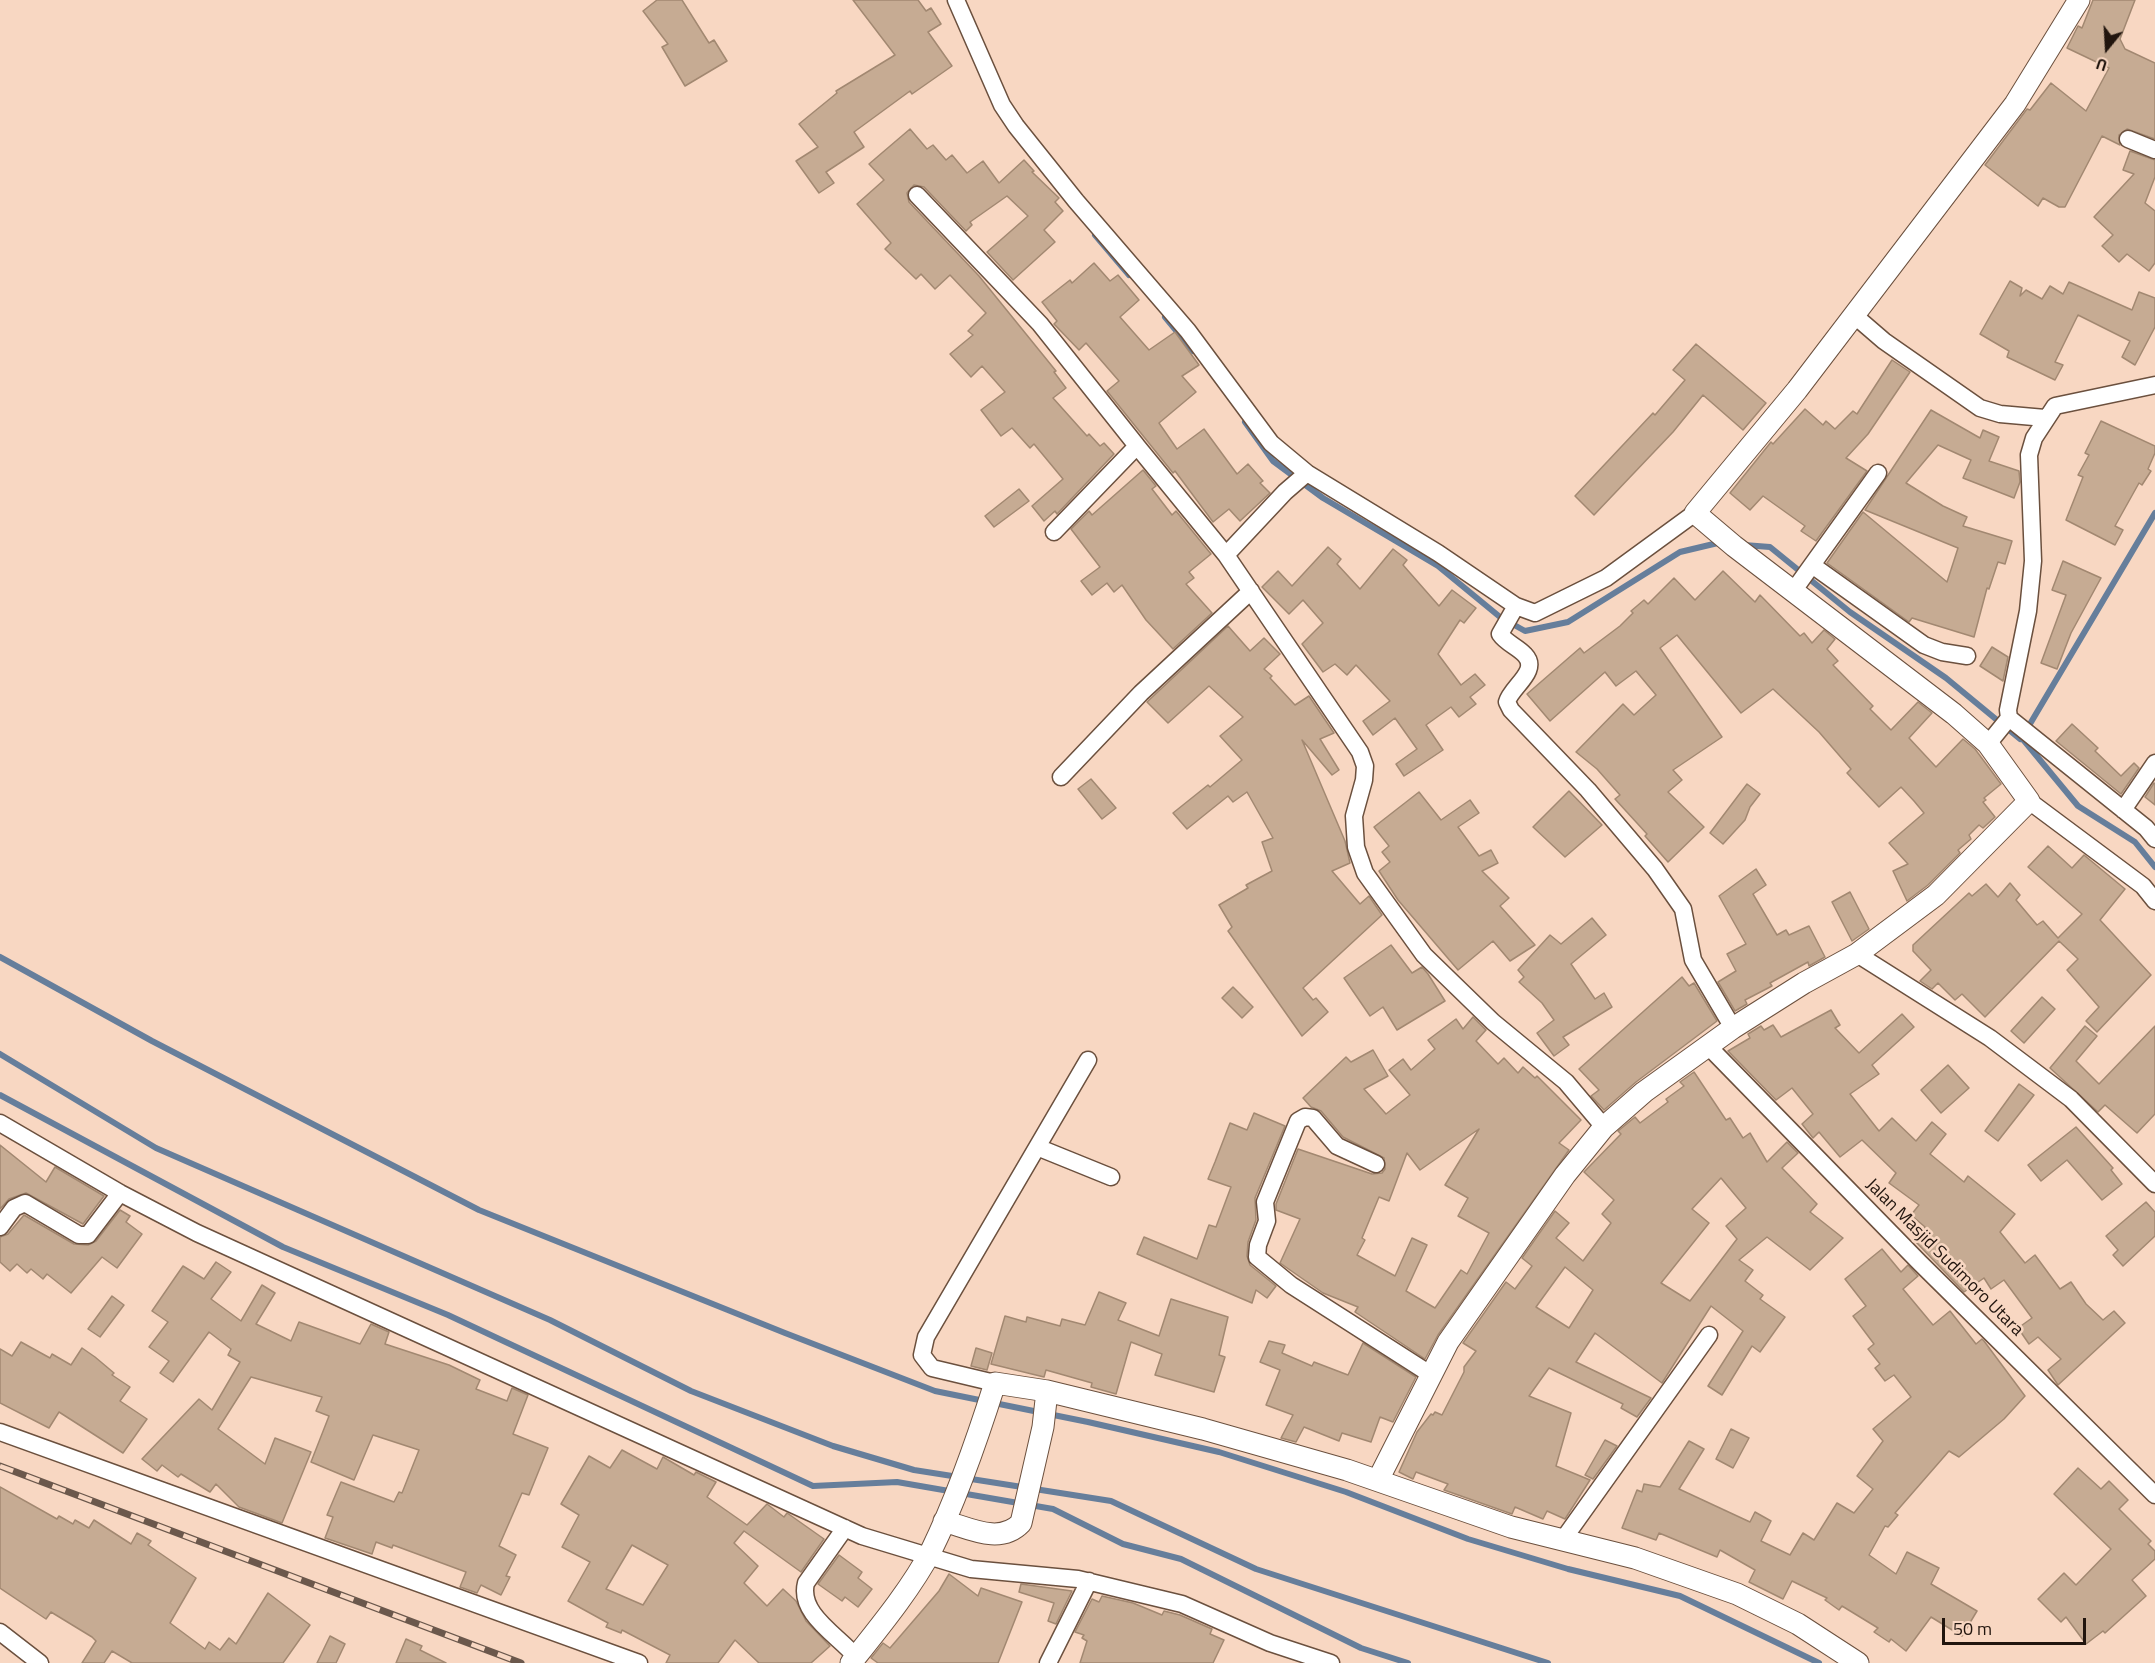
<!DOCTYPE html>
<html>
<head>
<meta charset="utf-8">
<style>
	body { margin:0 }
	#map { position:relative; width:2155px; height:1663px; overflow:hidden; background:#f8d7c2; font-family:"Titillium Web",sans-serif }
	canvas { display:block }
	.north { position:absolute; left:2077px; top:18px; width:60px; height:60px; -webkit-text-stroke:4px #f8d7c2; paint-order:stroke; rotate:198deg; font-size:16px; font-weight:700; line-height:24px; text-align:center; color:#21150e }
	.north::after { content:''; display:block; margin:auto; width:21px; height:27px; background:#21150e; clip-path:polygon(50% 0,100% 100%,50% 72%,0 100%) }
	.scale { position:absolute; left:1942px; top:1618px; width:144px; height:27px; box-sizing:border-box; border:3px solid #21150e; border-top:0; padding-left:8px; font-size:18px; line-height:21px; white-space:nowrap; color:#21150e; -webkit-text-stroke:4px #f8d7c2; paint-order:stroke }
</style>
</head>
<body>
<div id="map">
<canvas width="2155" height="1663"></canvas>
<div class="north">U</div>
<div class="scale">50 m</div>
</div>
<script>
const g = document.querySelector('canvas').getContext('2d');
g.lineJoin = 'round';
function stroke(path, color, width, dash) {
  g.strokeStyle = color;
  g.lineWidth = width;
  g.lineCap = dash ? 'butt' : 'round';
  g.setLineDash(dash || []);
  g.stroke(path);
}
function paint(path, color) {
  g.fillStyle = color;
  g.fill(path, 'evenodd');
}
function label(font, color, halo, rows, align = 'center') {
  g.font = font + ' "Titillium Web",sans-serif';
  g.lineWidth = 5;
  g.setLineDash([]);
  g.textBaseline = 'middle';
  g.strokeStyle = halo;
  g.fillStyle = color;
  for (const [text, x, y, turn = 0] of rows) {
    g.save();
    g.translate(x, y);
    g.rotate((+turn || 0) * Math.PI / 180);
    g.textAlign = isNaN(turn) ? turn : align;
    if (halo) g.strokeText(text, 0, 0);
    g.fillText(text, 0, 0);
    g.restore();
  }
}
const stream = new Path2D(`
	M1095 235 1129 275
	M1165 317 1193 351
	M1245 422 1273 461 1323 498 1438 566 1500 617 1525 631 1568 622 1680 552 1722 542
	M1744 545 1770 547 1850 612 1946 678 2020 739
	M2027 729 2155 513
	M2021 737 2078 806 2135 842 2155 867
	M0 957 152 1041 479 1210 785 1333 935 1391 1088 1422 1219 1452 1346 1492 1468 1539 1568 1569 1680 1596 1819 1663
	M0 1054 156 1148 550 1320 691 1391 833 1446 914 1470 1111 1501 1256 1569 1548 1663
	M0 1095 283 1247 448 1315 813 1486 897 1482 1053 1509 1123 1544 1181 1559 1361 1648 1408 1663`);
const building = new Path2D(`
	M657 0H682L709 43 714 40 727 61 685 86 662 47 668 44 643 11Z
	M853 0H918L926 11 931 8 941 24 928 32 952 66 912 94 910 91 854 132 864 147 826 172 834 183 819 193 796 161 818 147 799 124 837 93 836 91 895 55Z
	M2093 0H2135L2120 39 2125 49 2155 63V139L2127 129 2119 135 2120 145 2102 136 2065 207H2059L2043 198 2038 206 1985 165 2027 109 2030 110 2051 83 2086 111 2109 68 2067 48 2078 26 2082 28Z
	M910 129 927 149 933 145 946 160 952 155 967 173 983 161 999 183 1024 160 1034 171 1032 172 1059 198 1055 202 1063 211 1044 230 1055 242 1013 280 987 252 1028 216 1007 196 970 222 972 225 966 231 924 187 914 185 907 193 909 202 979 276 1056 371 1054 372 1066 388 1053 398 1087 436 1089 434 1100 446 1104 443 1114 454 1057 514 1055 511 1044 521 1032 506 1063 479 1034 444 1030 448 1012 428 1001 436 981 410 1005 392 982 366 971 377 950 354 973 335 968 331 986 313 950 275 935 289 921 274 916 279 885 249 891 243 857 204 884 180 869 164Z
	M2130 151 2155 160V177L2145 203 2155 211V263L2149 271 2127 254 2119 262 2102 246 2113 235 2094 217 2134 174 2123 170Z
	M1094 263 1110 281 1118 275 1139 300 1120 317 1149 350 1175 332 1199 365 1182 376 1196 392 1159 423 1177 449 1204 429 1237 474 1248 464 1263 481 1260 483 1270 493 1240 521 1229 509 1213 522 1175 471 1173 473 1107 391 1119 381 1086 343 1079 350 1054 324 1057 321 1042 302 1070 280 1072 283Z
	M2010 281 2022 288 2020 296 2026 290 2042 299 2050 286 2063 294 2069 282 2132 310 2139 292 2155 298V327L2135 365 2122 357 2130 341 2078 315 2055 362 2063 365 2055 380 2007 357 2009 351 1980 334Z
	M1696 344 1766 403 1743 430 1703 395 1673 432 1594 515 1575 496 1653 413 1655 415 1685 380 1673 370Z
	M1892 360 1910 372 1868 434 1846 458 1867 471 1816 541 1801 531 1805 526 1763 496 1750 510 1730 493 1771 442 1773 444 1805 409 1823 425 1826 421 1835 429 1853 411 1857 414Z
	M1931 410 1980 438 1983 430 1999 437 1989 461 2019 471 2020 482 2014 498 1963 478 1971 460 1938 445 1906 483 1943 506 1967 517 1963 526 2012 541 2005 564 1998 562 1989 589 1987 588 1974 637 1912 618 1909 622 1827 563 1863 512 1947 582 1958 548 1865 510Z
	M2101 421 2155 446V453L2148 469 2151 471 2142 485 2139 483 2115 526 2123 530 2115 545 2066 520 2083 477 2078 475 2089 455 2085 453Z
	M1143 470 1156 486 1152 489 1172 515 1176 511 1211 554 1189 572 1194 578 1186 584 1212 613 1173 649 1146 620 1122 585 1114 592 1107 583 1092 595 1081 581 1100 567 1071 529 1089 511 1092 515Z
	M1019 489 1029 501 994 527 985 516Z
	M1328 547 1341 559 1337 564 1360 589 1393 549 1407 560 1403 565 1439 606 1452 590 1476 608 1464 623 1460 620 1438 654 1461 685 1475 674 1485 685 1470 697 1476 704 1459 717 1451 707 1426 725 1443 750 1404 776 1396 764 1417 749 1395 718 1373 735 1363 721 1390 701 1356 665 1347 675 1335 664 1323 672 1302 644 1323 623 1303 600 1289 614 1262 587 1278 571 1292 586Z
	M2063 561 2101 578 2071 633 2057 669 2041 663 2066 595 2052 590Z
	M1723 571 1755 602 1760 595 1800 636 1804 633 1812 643 1824 630 1835 639 1827 649 1838 661 1833 665 1873 706 1870 709 1891 730 1918 702 1932 713 1909 738 1936 767 1963 739 1975 749 2001 784 1984 798 1986 800 1983 802 1995 817 1983 828 1979 825 1969 835 1971 839 1958 850 1960 853 1928 885 1907 901 1893 871 1908 864 1889 843 1924 813 1914 801 1901 787 1879 807 1847 773 1851 769 1819 732 1773 689 1741 713 1677 635 1660 648 1722 737 1673 770 1682 780 1668 792 1704 827 1668 862 1645 836 1647 834 1615 799 1620 795 1597 769 1576 752 1623 704 1634 715 1656 695 1636 671 1616 686 1605 672 1550 721 1527 694 1580 648 1584 653 1620 626 1633 613 1631 611 1644 600 1648 604 1674 578 1695 600Z
	M1228 626 1250 651 1264 638 1280 654 1264 669 1272 676 1270 678 1295 705 1309 696 1334 733 1320 739 1339 770 1332 775 1302 740 1345 841 1350 863 1332 871 1360 904 1369 896 1382 915 1303 988 1313 1000 1316 998 1328 1012 1302 1036 1228 931 1232 927 1219 905 1248 888 1246 885 1272 871 1262 842 1273 838 1247 792 1233 802 1228 796 1187 829 1173 813 1208 785 1210 787 1242 760 1220 736 1243 717 1209 686 1168 723 1147 702Z
	M1992 647 2008 657 2003 681 1980 666Z
	M2072 724 2098 748 2095 751 2121 776 2134 763 2139 768 2121 794 2056 741Z
	M1091 779 1116 808 1102 819 1078 789Z
	M2154 783 2155 784V805L2145 797Z
	M1747 784 1760 794 1750 807 1745 820 1723 844 1710 833Z
	M1569 791 1602 825 1565 857 1533 827Z
	M1419 792 1441 820 1470 800 1479 813 1458 827 1479 856 1491 850 1498 863 1482 871 1509 898 1500 906 1535 945 1510 961 1493 941 1458 970 1398 900 1379 871 1390 862 1382 852 1389 846 1374 827Z
	M2048 846 2072 868 2084 855 2125 889 2100 920 2151 975 2097 1032 2086 1021 2099 1007 2067 970 2078 959 2059 941 1985 1017 1962 994 1955 1000 1938 983 1932 989 1920 981 1931 970 1913 951V945L1969 893 1972 896 1986 884 1998 897 2010 883 2020 895 2016 900 2037 925 2043 921 2058 938 2082 914 2028 867Z
	M1756 869 1766 885 1753 894 1777 935 1786 930 1789 935 1809 926 1825 957 1809 966 1808 962 1770 983 1772 986 1745 1000 1747 1004 1735 1011 1718 982 1736 971 1727 954 1746 944 1719 896Z
	M1850 892 1869 929 1852 941 1832 902Z
	M1592 918 1606 935 1571 964 1595 999 1604 993 1612 1007 1563 1037 1569 1045 1554 1056 1537 1033 1554 1020 1542 1003 1519 982 1524 977 1518 970 1550 935 1561 944Z
	M1391 945 1412 973 1422 967 1428 974 1445 1001 1397 1030 1383 1007 1370 1016 1344 978Z
	M1682 977 1689 986 1694 983 1717 1021 1636 1082 1604 1110 1591 1096 1599 1090 1579 1069Z
	M1233 987 1253 1007 1242 1018 1222 998Z
	M2042 997 2055 1009 2024 1043 2011 1031Z
	M1831 1010 1840 1025 1835 1028 1859 1053 1902 1014 1914 1027 1872 1065 1879 1074 1850 1094 1879 1131 1892 1118 1916 1141 1932 1122 1946 1134 1930 1154 1964 1182 1968 1176 2015 1214 2000 1232 2025 1263 2035 1255 2060 1289 2071 1282 2086 1304 2103 1320 2114 1311 2125 1323 2058 1385 2048 1370 2061 1359 2038 1337 2029 1344 2018 1328 2032 1318 2004 1280 1991 1289 1984 1278 1964 1292 1914 1240 1925 1227 1911 1215 1919 1205 1889 1183 1896 1173 1862 1140 1840 1157 1819 1132 1813 1138 1802 1124 1813 1114 1792 1088 1776 1100 1728 1051 1750 1038 1748 1034 1761 1026 1764 1030 1773 1025 1781 1037Z
	M1473 1017 1486 1030 1476 1041 1498 1064 1504 1058 1518 1073 1523 1067 1535 1078 1537 1076 1581 1120 1559 1143 1569 1150 1438 1335 1425 1359 1355 1312 1358 1307 1323 1293 1280 1263 1300 1219 1276 1210V1204L1298 1149 1372 1174 1382 1173 1385 1169 1384 1158 1343 1137 1321 1111 1311 1107 1303 1098 1346 1057 1351 1062 1373 1050 1388 1076 1364 1089 1386 1114 1410 1095 1389 1070 1403 1059 1411 1070 1435 1049 1428 1040 1456 1019 1463 1029ZM1479 1129 1445 1185 1468 1198 1458 1216 1489 1233 1467 1274 1461 1270 1435 1308 1406 1291 1427 1245 1412 1238 1395 1276 1357 1255 1365 1240 1362 1238 1379 1197 1389 1201 1407 1153 1420 1170Z
	M2085 1026 2097 1036 2076 1061 2099 1084 2155 1026V1114L2137 1133 2105 1105 2098 1112 2050 1068Z
	M1948 1065 1969 1088 1941 1113 1921 1090Z
	M1694 1072 1726 1120 1730 1118 1743 1138 1750 1133 1767 1162 1787 1142 1798 1153 1782 1168 1817 1204 1810 1212 1843 1238 1810 1270 1767 1237 1739 1260 1753 1270 1745 1281 1763 1295 1760 1299 1785 1317 1760 1352 1752 1346 1722 1395 1708 1386 1743 1331 1711 1306 1662 1383 1595 1333 1576 1362 1651 1398 1637 1417 1621 1408 1623 1404 1549 1368 1529 1396 1571 1413 1556 1466 1590 1480 1565 1519 1547 1511 1543 1519 1515 1507 1512 1514 1444 1490 1448 1484 1416 1472 1413 1479 1399 1472 1417 1432 1431 1414 1433 1415 1435 1412 1442 1415 1464 1372V1367L1476 1351 1463 1343 1506 1282 1515 1289 1532 1266 1522 1258 1555 1211 1569 1223 1556 1238 1583 1261 1611 1223 1602 1214 1614 1200 1584 1172 1621 1134 1618 1131 1635 1117 1640 1123 1668 1102 1666 1099 1684 1086 1680 1082ZM1721 1178 1746 1208 1726 1226 1737 1239 1690 1301 1661 1283 1709 1223 1692 1209ZM1565 1267 1593 1290 1569 1328 1536 1307Z
	M2019 1084 2034 1095 1998 1141 1985 1131Z
	M1254 1113 1285 1126 1255 1198 1256 1220 1248 1242 1247 1256 1250 1265 1276 1286 1267 1298 1256 1290 1252 1303 1137 1254 1144 1237 1197 1259 1209 1225 1216 1227 1231 1187 1208 1179 1215 1162 1230 1123 1247 1130Z
	M2076 1127 2113 1168 2111 1170 2122 1184 2102 1200 2067 1160 2041 1181 2028 1165Z
	M0 1145 46 1182 55 1167 104 1196 83 1224 26 1193 9 1199 0 1209Z
	M2146 1202 2155 1212V1236L2123 1266 2113 1255 2118 1250 2106 1236Z
	M120 1210 130 1216 126 1222 142 1234 117 1268 102 1257 71 1293 47 1274 43 1279 31 1269 27 1273 17 1264 10 1271 0 1262V1237L8 1234 24 1215 74 1244 88 1245 96 1241Z
	M1882 1249 1901 1272 1908 1265 1918 1276 1903 1289 1933 1325 1950 1311 1976 1344 1982 1339 1984 1341 2025 1396 2004 1419 1959 1457 1949 1451 1895 1513 1898 1515 1888 1527 1885 1526 1869 1555 1896 1574 1907 1552 1939 1568 1931 1584 1977 1611 1962 1636 1931 1617 1906 1651 1891 1639 1889 1642 1874 1632 1878 1628 1842 1606 1839 1610 1825 1600 1827 1598 1792 1581 1783 1599 1749 1582 1755 1570 1720 1550 1717 1557 1659 1533 1656 1540 1622 1528 1637 1490 1642 1492 1644 1484 1660 1487 1689 1441 1704 1449 1679 1489 1750 1522 1755 1512 1771 1521 1761 1541 1790 1555 1803 1533 1814 1540 1837 1503 1854 1513 1873 1489 1857 1476 1883 1441 1873 1429 1911 1397 1894 1375 1885 1381 1875 1368 1880 1364 1868 1349 1874 1344 1853 1316 1866 1306 1845 1279Z
	M216 1262 231 1272 211 1299 241 1321 262 1285 275 1293 256 1324 291 1341 299 1322 360 1344 371 1324 389 1332 385 1344 449 1365 480 1380 476 1389 507 1401 512 1388 528 1395 513 1434 548 1448 529 1495 522 1493 499 1546 516 1555 506 1576 510 1577 501 1595 481 1585 477 1593 460 1587 466 1572 393 1545 392 1548 376 1542 372 1554 325 1538 333 1517 327 1515 341 1482 394 1502 399 1492 402 1493 419 1450 373 1435 354 1480 311 1462 329 1416 316 1411 322 1397 251 1377 218 1429 265 1464 275 1438 311 1452 282 1523 239 1507 216 1484 210 1492 181 1474 178 1477 162 1465 157 1471 142 1459 199 1399 212 1410 240 1362 228 1355 231 1349 209 1332 173 1382 160 1373 169 1361 149 1347 168 1322 152 1311 183 1266 204 1279Z
	M1099 1292 1126 1303 1118 1320 1159 1336 1171 1299 1228 1317 1219 1355 1225 1357 1214 1392 1155 1375 1162 1354 1131 1342 1116 1394 1091 1387 1092 1383 1046 1370 1044 1377 991 1364 1005 1316 1026 1322 1027 1317 1060 1326 1062 1319 1085 1325Z
	M112 1296 124 1305 100 1337 88 1329Z
	M1269 1341 1285 1345 1282 1353 1312 1366 1314 1362 1348 1375 1363 1343 1416 1377 1393 1422 1380 1417 1371 1442 1342 1433 1339 1441 1304 1427 1296 1442 1281 1438 1293 1415 1266 1405 1280 1370 1260 1362Z
	M21 1342 50 1358 52 1354 71 1365 82 1348 95 1357 114 1373 112 1375 130 1387 120 1401 147 1419 123 1453 59 1412 49 1428 0 1403V1349L12 1356Z
	M976 1348 992 1353 987 1370 971 1366Z
	M1731 1429 1749 1438 1733 1468 1716 1459Z
	M1605 1440 1617 1446 1593 1479 1585 1475Z
	M622 1450 657 1469 663 1457 694 1475 696 1472 716 1482 707 1497 747 1525 767 1504 784 1517 787 1513 790 1515 824 1539 801 1572 744 1531 734 1543 758 1566 744 1583 767 1606 783 1589 796 1601 806 1621 830 1646 811 1663H759L735 1640 718 1663H666L670 1655 622 1630 621 1633 606 1627 608 1623 568 1601 590 1562 562 1547 579 1515 561 1504 589 1456 610 1468ZM632 1545 668 1565 643 1605 606 1589Z
	M2078 1468 2101 1489 2109 1481 2128 1500 2119 1509 2151 1541 2148 1544 2155 1551V1559L2132 1580 2146 1596 2105 1633 2103 1631 2086 1644 2066 1617 2061 1622 2038 1599 2064 1573 2076 1585 2111 1549 2054 1494Z
	M0 1487 57 1519 59 1516 73 1524 75 1520 89 1528 94 1520 131 1544 137 1533 151 1541 148 1545 196 1578 170 1623 205 1649 209 1642 220 1650 229 1638 236 1644 268 1593 310 1625 283 1663H132L112 1651 104 1663H82L96 1641 92 1637 51 1612 46 1619 0 1588Z
	M839 1555 862 1572 858 1578 872 1589 858 1607 845 1597 842 1601 818 1584Z
	M949 1574 978 1596 981 1588 1022 1602 998 1663H878L871 1658 883 1643 890 1648 939 1591Z
	M1021 1584 1072 1591 1056 1624 1048 1621 1054 1603 1019 1592Z
	M1102 1596 1133 1603 1162 1615 1164 1611 1180 1615 1212 1629 1210 1634 1224 1640 1213 1663H1080L1087 1641 1082 1638 1084 1635 1075 1632 1092 1599 1099 1602Z
	M330 1636 345 1644 336 1663H317Z
	M406 1639 422 1646 420 1650 446 1663H396Z`);
const minor = new Path2D(`
	M956 0 1002 105 1016 126 1076 201 1188 331 1271 443 1307 473 1438 553 1516 606 1535 613 1606 578 1695 513
	M2128 139 2155 150
	M917 195 1040 324 1137 446
	M1855 316 1884 341 1980 408 2000 414 2045 418
	M2155 385 2055 406 2034 438 2029 455 2033 561 2028 611 2008 710 2009 718 2146 828 2155 839
	M1054 532 1137 446 1226 555 1285 492 1307 473
	M1226 555 1360 752 1365 766 1364 780 1354 816 1356 847 1365 873 1424 955 1493 1022 1566 1082 1604 1127
	M1812 565 1924 645 1942 652 1967 656
	M1794 590 1878 473
	M1516 606 1500 634C1506 643 1518 647 1525 655 1540 671 1511 687 1507 702L1511 710 1588 790 1655 869 1683 909 1693 960 1733 1028
	M1988 744 2009 718
	M1061 777 1141 693 1251 591
	M2029 801 2143 886 2155 901
	M2123 810 2155 763
	M1857 954 1990 1038 2071 1099 2155 1184
	M1708 1046 1919 1262 2155 1495
	M0 1123 120 1193 197 1233 862 1536 971 1569 1078 1579 1182 1604 1270 1643 1331 1663
	M1037 1147 1111 1177
	M1376 1164 1337 1146 1313 1118 1305 1117 1298 1121 1265 1202 1267 1221 1258 1245 1257 1257 1291 1285 1430 1374
	M0 1227 14 1208 25 1203 79 1235H88L120 1193
	M995 1383 932 1368 922 1355 926 1337 1088 1060
	M0 1432 639 1663
	M845 1528 806 1583C798 1614 839 1636 856 1657
	M1562 1541 1709 1335
	M0 1632 40 1663
	M1048 1663 1089 1581`);
const tertiary = new Path2D(`
	M1378 1480 1448 1342 1565 1175 1604 1127 1644 1092 1733 1028 1804 983 1857 954 1936 895 2029 801 1988 744 1954 714 1734 546 1695 513 1797 390 2015 104 2079 0
	M944 1521C969 1528 1000 1545 1021 1523L1043 1427 1047 1391
	M851 1663C878 1629 911 1589 931 1551 957 1498 977 1440 995 1383L1047 1391 1203 1429 1347 1470 1511 1527 1635 1558 1737 1594 1798 1624 1858 1663`);
const rail = new Path2D(`
	M0 1466 521 1663`);
const streetNames = [
	["Jalan Masjid Sudimoro Utara",1944,1258,45]
];
stroke(stream, '#667e9b', 6);
paint(building, '#c6ab93');
stroke(building, '#a28871', 1.5);
stroke(minor, '#6b503e', 19);
stroke(tertiary, '#6b503e', 23);
stroke(minor, '#fff', 16);
stroke(tertiary, '#fff', 21);
stroke(rail, '#6b584c', 7);
stroke(rail, '#f8d7c2', 4.5, [14]);
label('18px', '#21150e', '#f8d7c2', streetNames);
</script>
</body>
</html>
